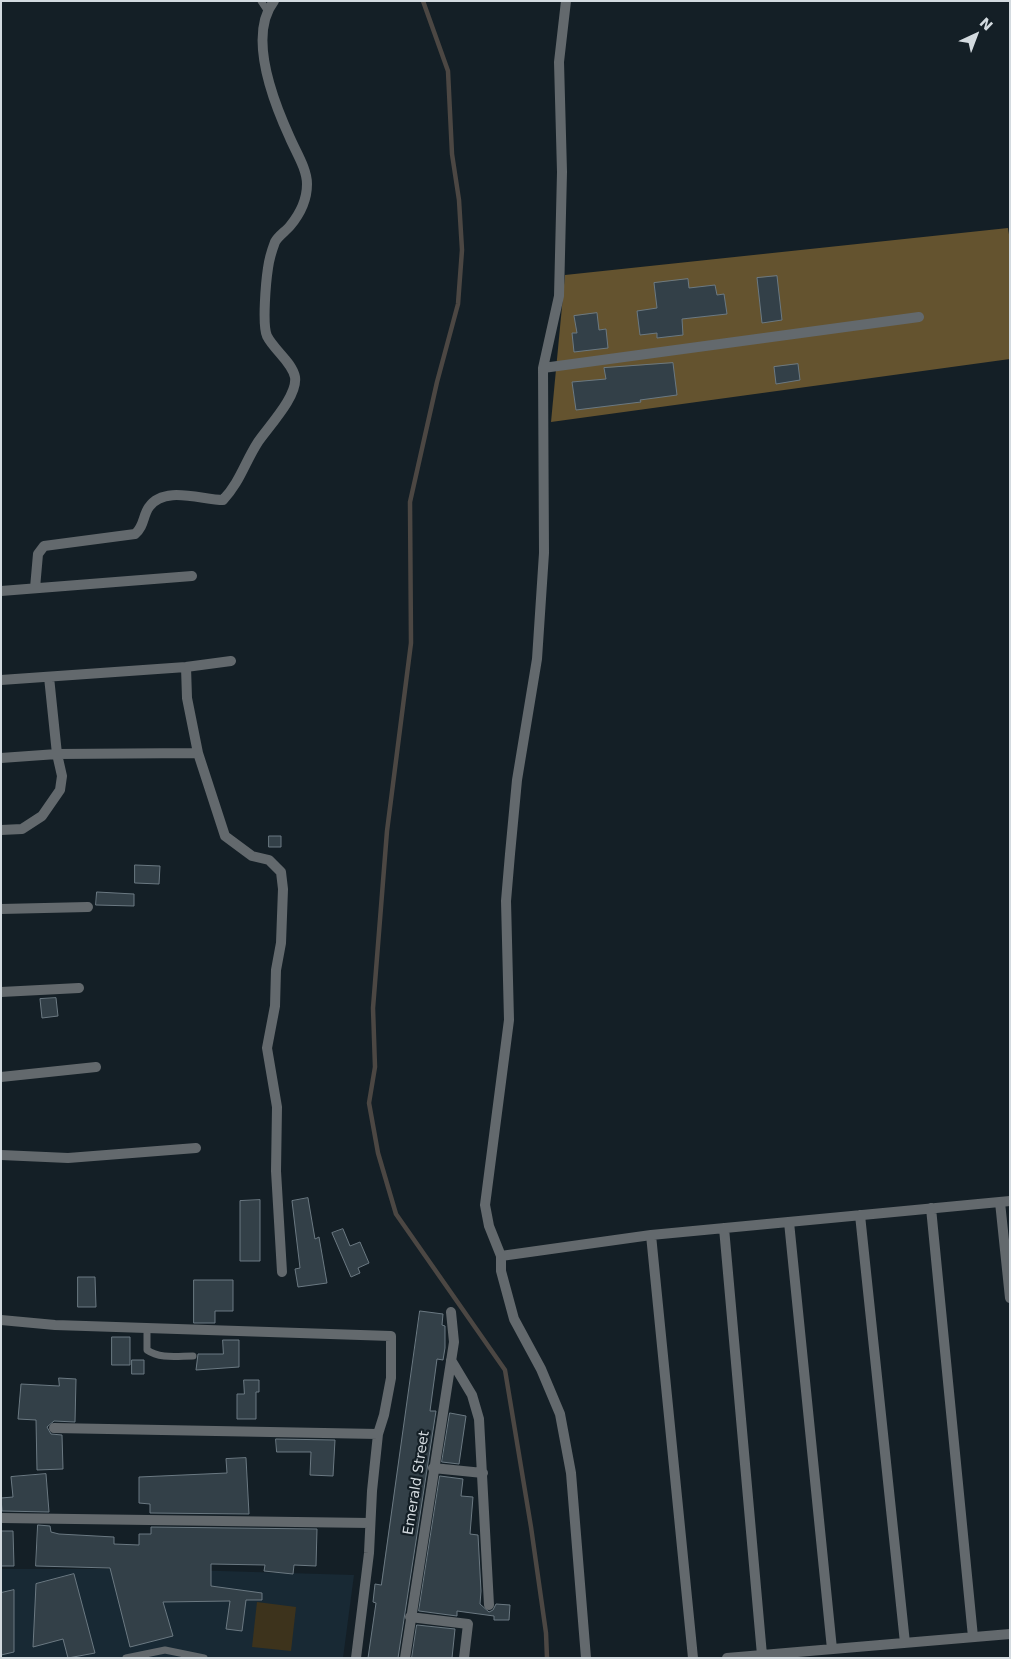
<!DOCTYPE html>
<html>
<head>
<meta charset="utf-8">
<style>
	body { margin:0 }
	#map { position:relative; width:1011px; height:1659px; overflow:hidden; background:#141f26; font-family:"DejaVu Sans",sans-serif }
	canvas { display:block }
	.frame { position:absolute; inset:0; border:2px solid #d3dadf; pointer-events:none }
	.north { position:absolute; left:951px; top:10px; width:50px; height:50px; -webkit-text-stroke:4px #141f26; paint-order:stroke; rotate:43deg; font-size:14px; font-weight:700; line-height:20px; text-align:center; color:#d3dadf }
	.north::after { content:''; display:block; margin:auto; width:18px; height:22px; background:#d3dadf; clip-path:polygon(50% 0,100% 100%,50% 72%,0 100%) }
</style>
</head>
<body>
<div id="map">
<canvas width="1011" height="1659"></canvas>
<div class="frame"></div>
<div class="north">N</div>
</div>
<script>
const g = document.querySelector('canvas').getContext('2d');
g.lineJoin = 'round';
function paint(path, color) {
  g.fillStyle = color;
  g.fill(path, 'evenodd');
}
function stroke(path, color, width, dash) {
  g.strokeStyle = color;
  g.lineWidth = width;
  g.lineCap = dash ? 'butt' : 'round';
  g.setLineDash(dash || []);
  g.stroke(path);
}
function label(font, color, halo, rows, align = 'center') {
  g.font = font + ' "DejaVu Sans",sans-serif';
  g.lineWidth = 4.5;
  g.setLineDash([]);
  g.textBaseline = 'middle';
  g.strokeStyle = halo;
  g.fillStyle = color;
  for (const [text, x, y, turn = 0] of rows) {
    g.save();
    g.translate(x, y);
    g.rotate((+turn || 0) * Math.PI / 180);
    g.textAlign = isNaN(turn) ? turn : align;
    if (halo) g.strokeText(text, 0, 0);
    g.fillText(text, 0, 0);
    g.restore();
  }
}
const built = new Path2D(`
	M1 1569H154L354 1575 343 1658H1Z`);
const green = new Path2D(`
	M257 1602 296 1607 291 1651 252 1647Z`);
const forest = new Path2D(`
	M1008 228 1010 241V359L551 422 565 275Z`);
const stream = new Path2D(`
	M423 1 448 71 452 154 459 200 462 250 458 304 437 382 410 502 411 643 387 831 373 1008 375 1067 369 1103 378 1153 396 1214 505 1370 531 1527 546 1633 547 1658`);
const building = new Path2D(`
	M777 276 782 320 762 323 757 278Z
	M688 279 689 288 715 285 717 295 724 294 727 314 682 319 683 335 657 338V333L640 335 637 311 657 308 654 283Z
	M597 313 599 330 606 329 608 348 574 352 572 333H577L574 316Z
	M673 363 677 395 640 400 641 402 576 410 572 382 606 379 604 368Z
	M798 364 800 380 776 384 774 367Z
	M269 836H281V847H269Z
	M135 865 160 866 159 884 135 883Z
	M97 892 134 894V906L96 905Z
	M56 998 58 1016 42 1018 40 999Z
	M308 1198 315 1239 319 1237 327 1283 298 1287 295 1269 300 1268 292 1201Z
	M260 1200V1261H240V1201Z
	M343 1229 350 1246 360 1242 369 1263 358 1268 360 1273 351 1277 332 1233Z
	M78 1277H95L96 1307H78Z
	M194 1280H233V1311H215V1323H194Z
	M420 1311 443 1314 442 1325 445 1326V1348L443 1360 437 1359 430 1411H436L398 1658H368L376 1603 373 1602 375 1584 381 1585Z
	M112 1337H130V1365H112Z
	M223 1340H239V1367L196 1370 198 1354H223Z
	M132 1360H144V1374H132Z
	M59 1378 76 1379 75 1422 54 1421 47 1427 51 1434 62 1435 63 1469 37 1470 36 1420 18 1419 21 1384 59 1386Z
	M244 1380H259V1392H256V1419H237V1394H244Z
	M450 1413 466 1416 459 1464 442 1462Z
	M276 1439 335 1440 333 1476 310 1475 311 1452H277Z
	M246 1458 249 1514 150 1513V1504L139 1503V1477L227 1473 226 1459Z
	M46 1474 49 1512 2 1511 1 1498 13 1497 11 1477Z
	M440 1476 463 1479 461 1496 473 1497 470 1534 478 1535 481 1591 480 1604 489 1612 493 1610 496 1604 510 1605 509 1620H494V1616L457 1611V1616L419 1611Z
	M38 1525 50 1526 51 1532 59 1534 114 1537V1544L139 1545V1534H151V1527L317 1529 316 1566 294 1565 293 1574 264 1571 265 1565 211 1564V1586L262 1593V1600H246L242 1631 226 1629 230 1601 163 1602 173 1636 130 1647 110 1568 36 1566Z
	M1 1531H13L14 1566H1Z
	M74 1574 95 1653 68 1658 63 1639 33 1647 36 1584Z
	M14 1590V1652L1 1655V1593Z
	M417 1625 455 1629 452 1658H412Z`);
const lane = new Path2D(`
	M261 1 267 10
	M147 1328V1350C160 1359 177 1356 193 1356
	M126 1658 165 1650 204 1658`);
const street = new Path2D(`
	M566 1 559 62 562 172 559 296 543 368 544 553 537 659 517 780 510 854 506 901 509 1020 485 1205 489 1226 501 1256V1271L514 1319 541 1369 560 1414 571 1473 586 1658
	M543 368 919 317
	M35 588 38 554 44 546 135 534C144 527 143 515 149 507 164 485 202 500 223 500 240 482 245 462 258 442 268 427 298 396 295 377 292 362 274 350 267 336 262 325 266 281 268 268 269 260 272 250 275 242 278 236 286 231 290 226 300 214 307 199 307 184 307 169 296 152 290 138 274 103 247 36 274 1
	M1 591 192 576
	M186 667 187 698 198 753
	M1 680 186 667 231 661
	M1 758 57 754 198 753 225 836 252 856 269 860 281 872 283 889 281 943 276 970 275 1006 267 1048 277 1107 276 1171 282 1272
	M1 830 22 829 42 816 60 790 62 776 57 754 49 677
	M1 909 88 907
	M1 992 79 988
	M1 1077 96 1067
	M1 1155 68 1158 196 1148
	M1000 1202 1010 1298
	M931 1208 973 1637
	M860 1215 905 1643
	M789 1222 832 1649
	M724 1228 762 1655
	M651 1235 693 1658
	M501 1256 651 1235 1010 1201
	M1 1320 55 1325 391 1336V1378L384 1415 378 1434 372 1491 369 1553 356 1658
	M451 1360 472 1395 479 1419 489 1605
	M54 1428 378 1434
	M433 1468 483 1473
	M1 1518 370 1523
	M410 1617 468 1624 464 1658
	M405 1658 454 1342 451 1312
	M727 1658 1010 1634`);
const streetNames = [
	["Emerald Street",417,1483,-81]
];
paint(built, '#182934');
paint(green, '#3d331c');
paint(forest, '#64532f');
stroke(stream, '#4c4743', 4.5);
paint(building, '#334048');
stroke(building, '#6b7982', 1);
stroke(lane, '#63696d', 7);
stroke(street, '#63696d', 10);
label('14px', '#d3dadf', '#141f26', streetNames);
</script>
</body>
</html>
